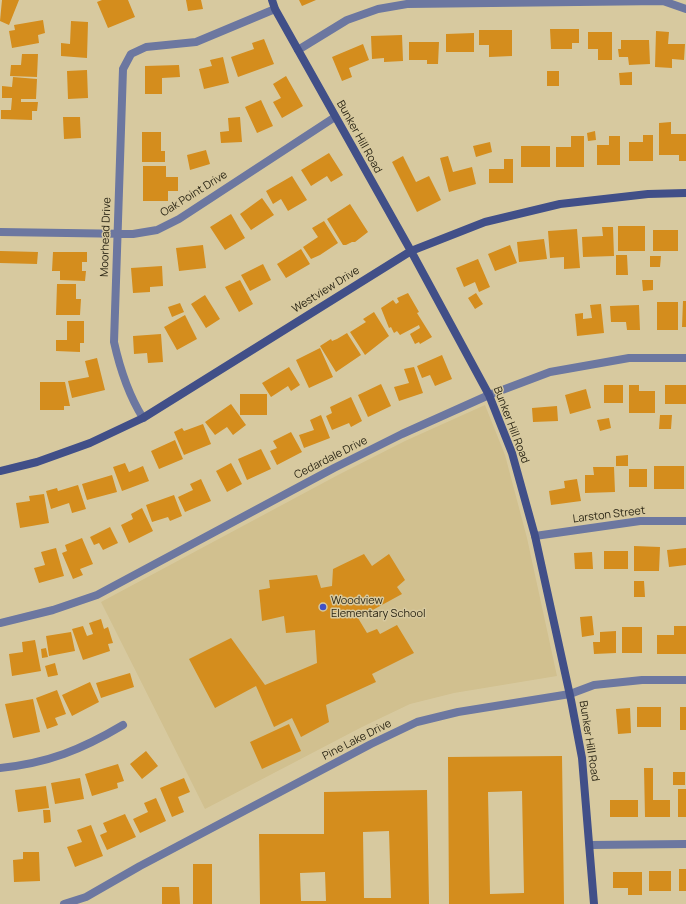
<!DOCTYPE html>
<html>
<head>
<meta charset="utf-8">
<style>
	body { margin:0 }
	canvas { display:block; background:#d7c99f }
</style>
</head>
<body>
<canvas width="686" height="904"></canvas>
<script>
const g = document.querySelector('canvas').getContext('2d');
g.lineJoin = 'round';
function paint(path, color) {
  g.fillStyle = color;
  g.fill(path, 'evenodd');
}
function stroke(path, color, width, dash) {
  g.strokeStyle = color;
  g.lineWidth = width;
  g.lineCap = dash ? 'butt' : 'round';
  g.setLineDash(dash || []);
  g.stroke(path);
}
function label(font, color, halo, rows, align = 'center') {
  g.font = font + ' Manrope,sans-serif';
  g.lineWidth = 3;
  g.setLineDash([]);
  g.textBaseline = 'middle';
  g.strokeStyle = halo;
  g.fillStyle = color;
  for (const [text, x, y, turn = 0] of rows) {
    g.save();
    g.translate(x, y);
    g.rotate((+turn || 0) * Math.PI / 180);
    g.textAlign = isNaN(turn) ? turn : align;
    if (halo) g.strokeText(text, 0, 0);
    g.fillText(text, 0, 0);
    g.restore();
  }
}
const built = new Path2D(`
	M485 405 505 455 527 538 557 676 454 693 410 704 362 727 205 809 101 602 338 475 405 441Z`);
const building = new Path2D(`
	M2 0H19L9 25 0 21Z
	M102 0H128L135 17 108 28 97 2Z
	M186 0H201L203 9 188 11Z
	M299 0H316L302 6Z
	M43 20 45 33 38 35 39 43 12 48 9 31 15 30 14 25Z
	M71 21 88 22 87 58 61 56V43L70 44Z
	M550 29H579V43H572V49H551Z
	M479 30H512V56L489 57V45H479Z
	M656 31 669 32 668 44H685L684 60 672 59V68L655 67Z
	M588 32H612V60H598V49H588Z
	M474 33V52H446V34Z
	M402 35 403 61 384 62V58L372 59 371 36Z
	M264 39 274 64 238 77 231 57 254 49 252 43Z
	M621 40H649L650 64 629 65 628 57H619L618 49H621Z
	M409 42H439L438 64H427V60H409Z
	M363 44 369 60 349 68 352 77 342 81 332 57Z
	M22 54H38L37 77 10 76 11 65H21Z
	M223 57 229 83 204 89 199 69 212 66 210 60Z
	M179 65 180 77 162 78V94H145V66Z
	M87 70 88 98 68 99 67 71Z
	M547 71H559V86H547Z
	M632 72V85H620L619 73Z
	M286 76 303 106 282 118 273 102 281 98 273 84Z
	M13 77 37 79 36 99H21V102H38L37 111H32V120L1 119V110H11L12 98H2V86L12 87Z
	M261 100 273 126 257 133 245 107Z
	M63 117H80L81 138 64 139Z
	M240 117 242 142 221 143 220 132 229 131 228 118Z
	M671 122V134H686V161H679V155H659V123Z
	M595 131 596 140 588 141 587 133Z
	M142 132H161V151H165V162H142Z
	M643 135H653V161H629V142H643Z
	M571 136H584V167H556V147H571Z
	M609 136H620V165H597V145H609Z
	M490 142 492 152 476 157 473 146Z
	M521 146H550V167H521Z
	M206 150 210 164 190 170 187 155Z
	M329 153 343 175 331 182 327 176 311 186 301 170Z
	M403 156 416 182 429 176 441 200 417 212 392 162Z
	M448 156 453 172 472 167 476 184 449 192 440 158Z
	M504 159H513V183H489V169H504Z
	M143 166H166V177H178V191H168V201H143Z
	M292 176 307 200 288 211 281 199 273 204 266 191Z
	M262 198 274 215 251 230 240 214Z
	M350 204 368 232 355 242H352L346 245H343L327 219Z
	M231 214 245 238 225 250 210 227Z
	M324 221 338 243 320 255 311 259 303 247 318 237 312 228Z
	M618 226H645V251H618Z
	M602 227H613L614 256 583 257 582 237 603 236Z
	M577 229 580 268 564 269V257L550 258 548 231Z
	M653 230H678V251H653Z
	M544 239 547 259 519 262 517 242Z
	M203 245 206 268 179 271 176 248Z
	M510 245 517 263 495 271 488 254Z
	M301 249 310 264 286 278 277 264Z
	M0 251 38 252 37 264 0 263Z
	M53 252H87V262H82V271H86L85 281 60 280V271H52Z
	M616 255H627L628 275H616Z
	M650 256H661L660 267H650Z
	M478 259 490 287 479 292 475 282 464 287 456 268Z
	M263 264 271 280 250 291 241 275Z
	M162 266 163 286 150 287V292L133 293 131 268Z
	M240 280 253 304 239 312 225 287Z
	M642 280H653V290L643 291Z
	M57 284H76V299H81L80 315H56Z
	M408 293 419 312 417 313 432 337 420 344 419 342 415 344 410 334 420 328 419 325 400 335 397 331 394 333 391 327 389 328 381 308 393 300 396 304 399 302 397 298Z
	M476 293 483 304 475 309 468 298Z
	M205 295 220 319 206 328 191 304Z
	M683 301H686V327H682Z
	M657 302H678V330H657Z
	M180 303 184 312 172 317 168 307Z
	M601 304 604 333 577 336 575 314 583 313V319L592 318 590 305Z
	M639 305 640 330H627L626 322H611L610 306Z
	M374 312 389 336 365 355 350 332 366 322 363 319Z
	M185 315 197 339 177 350 164 327Z
	M67 321H84V343H80V352L56 351V340H67Z
	M347 333 361 355 336 372 320 346 331 339 332 341 337 339Z
	M161 334 163 362 148 363 147 353 134 354 133 336Z
	M320 348 333 377 309 388 296 360Z
	M442 355 452 379 435 386 430 375 422 378 417 366Z
	M97 358 105 390 72 398 68 381 89 377 85 361Z
	M289 367 300 385 291 391 288 386 271 397 262 383Z
	M414 367 423 393 399 401 394 387 409 383 404 369Z
	M40 382H65L70 406H64V410H40Z
	M381 384 391 406 368 417 358 395Z
	M604 385H623V403H604Z
	M629 385H639V391H655V413H629Z
	M665 385H686V404H665Z
	M586 389 591 408 570 414 565 395Z
	M240 394H267V415H240Z
	M351 397 362 421 351 427 349 423 332 430 326 416 332 413 330 407Z
	M231 404 246 425 233 435 227 427 215 435 205 422Z
	M557 406 558 421 533 422 532 408Z
	M321 415 330 438 304 448 299 435 314 430 310 420Z
	M660 415H672L671 429H659Z
	M609 418 611 428 600 431 597 420Z
	M203 424 211 444 184 455 174 432 182 428 184 431Z
	M291 432 302 452 277 465 270 451 277 448 273 441Z
	M175 440 183 459 159 469 151 451Z
	M261 449 271 469 247 480 238 459Z
	M628 455V466H616V456Z
	M125 463 129 472 143 466 149 481 122 491 113 467Z
	M231 463 242 484 227 492 216 471Z
	M654 466H684V489H654Z
	M593 467H614L615 492 585 493V475H594Z
	M629 469H647V487H629Z
	M112 475 117 492 87 500 82 484Z
	M201 479 211 501 185 512 178 497 193 490 190 484Z
	M577 479 581 501 551 505 549 491 565 488 564 481Z
	M78 485 86 509 72 513 69 503 51 509 46 491 57 488 58 491Z
	M44 494 49 523 20 528 16 503 30 501 29 496Z
	M174 495 182 516 170 521 168 517 152 522 146 505Z
	M142 508 153 531 129 543 121 525 133 519 131 514Z
	M110 527 118 543 103 550 99 543 94 545 90 537Z
	M82 538 93 564 80 569 83 575 73 579 62 553 67 551 65 545Z
	M634 546 660 547 659 571H634Z
	M56 548 64 576 39 583 34 568 45 565 41 552Z
	M686 548V565L669 567 667 550Z
	M604 551H628V569H604Z
	M592 552 593 569H575L574 553Z
	M364 554 372 566 389 554 405 580 397 587 402 594 358 618 367 633 377 629 380 634 397 625 414 653 372 674 376 682 326 705 329 722 301 737 292 718 274 727 256 686 215 708 189 659 231 638 265 685 317 663 315 630 286 633 284 616 262 621 259 590 270 588 269 580 317 575 321 588 332 586 333 569Z
	M634 581H644L645 597H634Z
	M592 616 594 635 582 637 580 617Z
	M101 619 104 629 108 627 113 643 108 644 110 651 83 660 72 629 83 626 87 636 93 634 89 623Z
	M674 626H686V654H657V635H674Z
	M622 627H642V653H622Z
	M616 631V653L594 654 593 642H600V632Z
	M71 632 75 651 49 656 46 636Z
	M35 640 41 671 12 676 9 654 23 652 22 642Z
	M46 648 48 657 42 658 41 649Z
	M55 663 58 675 48 677 45 666Z
	M130 673 134 687 101 698 96 683Z
	M90 682 99 702 72 716 62 695Z
	M57 690 66 714 55 718 58 725 47 729 36 698Z
	M33 699 40 732 13 738 5 704Z
	M637 707H661V727H637Z
	M680 707H686V730H680Z
	M630 708 631 733 618 734 616 709Z
	M289 724 301 751 262 769 250 742Z
	M146 751 158 766 142 779 130 764Z
	M562 756 564 904H449L448 757ZM522 791 524 893 490 894 488 792Z
	M118 764 124 781 117 783 118 788 92 796 85 774Z
	M644 768H653V800H670V817H645Z
	M673 772H685V785H673Z
	M80 778 84 799 55 804 51 783Z
	M184 778 190 792 178 797 184 812 172 817 160 788Z
	M46 786 49 808 18 812 15 790Z
	M678 789H686V817H678Z
	M427 790 429 904H260L259 834H324V792ZM389 831 391 898H364L363 832ZM325 872 326 901H301L300 873Z
	M156 798 166 821 140 833 133 819 148 812 144 803Z
	M610 800H638V817H610Z
	M43 810H50L51 822 44 823Z
	M125 814 136 837 107 850 100 835 107 832 103 823Z
	M91 825 103 856 75 867 67 847 82 842 77 830Z
	M23 852H39L40 881 14 882 13 860 23 859Z
	M193 864H212V904H193Z
	M679 869H686V891H679Z
	M649 871H671V891H649Z
	M613 872H642V895H628V888H613Z
	M162 887H179L180 904H162Z`);
const street = new Path2D(`
	M298 50 347 20 378 9 407 4 663 1 686 9
	M0 232 133 234 157 230 179 219 335 117
	M143 418C128 394 120 369 114 342L123 69 131 54 146 47 196 42 275 9
	M535 536 640 521H686
	M0 623 53 610 97 595 334 468 402 434 489 395 550 372 629 358H686
	M0 768C48 763 81 750 123 725
	M590 845 686 844
	M64 904 86 897 140 866 371 744 417 722 458 712 570 694 594 685 642 680H686`);
const secondary = new Path2D(`
	M272 0 275 9 411 251 489 395 512 453 535 536 571 700 582 758 594 904
	M0 471 37 462 90 443 143 418 411 251 485 222 560 204 648 194 686 193`);
const markers = [
	[323,607,4,"#4151c5"]
];
const streetNames = [
	["Bunker Hill Road",359,137,61],
	["Oak Point Drive",194,194,-32],
	["Moorhead Drive",106,237,-88],
	["Westview Drive",326,290,-32],
	["Bunker Hill Road",511,425,69],
	["Cedardale Drive",331,458,-27],
	["Larston Street",609,515,-7],
	["Pine Lake Drive",357,740,-27],
	["Bunker Hill Road",589,741,81]
];
const poiNames = [
	["Woodview",331,601],
	["Elementary School",331,614]
];
paint(built, '#d1c08f');
paint(building, '#d48d1d');
stroke(street, '#6c77a0', 8);
stroke(secondary, '#414f88', 8);
for (const [x, y, r, color] of markers) {
  const dot = new Path2D();
  dot.arc(x, y, r, 0, 2 * Math.PI);
  g.fillStyle = color;
  g.fill(dot);
  stroke(dot, '#d7c99f', 1.5);
}
label('11px', '#2c2716', '#d7c99f', streetNames);
label('11px', '#2c2716', '#d7c99f', poiNames, 'left');
</script>
</body>
</html>
